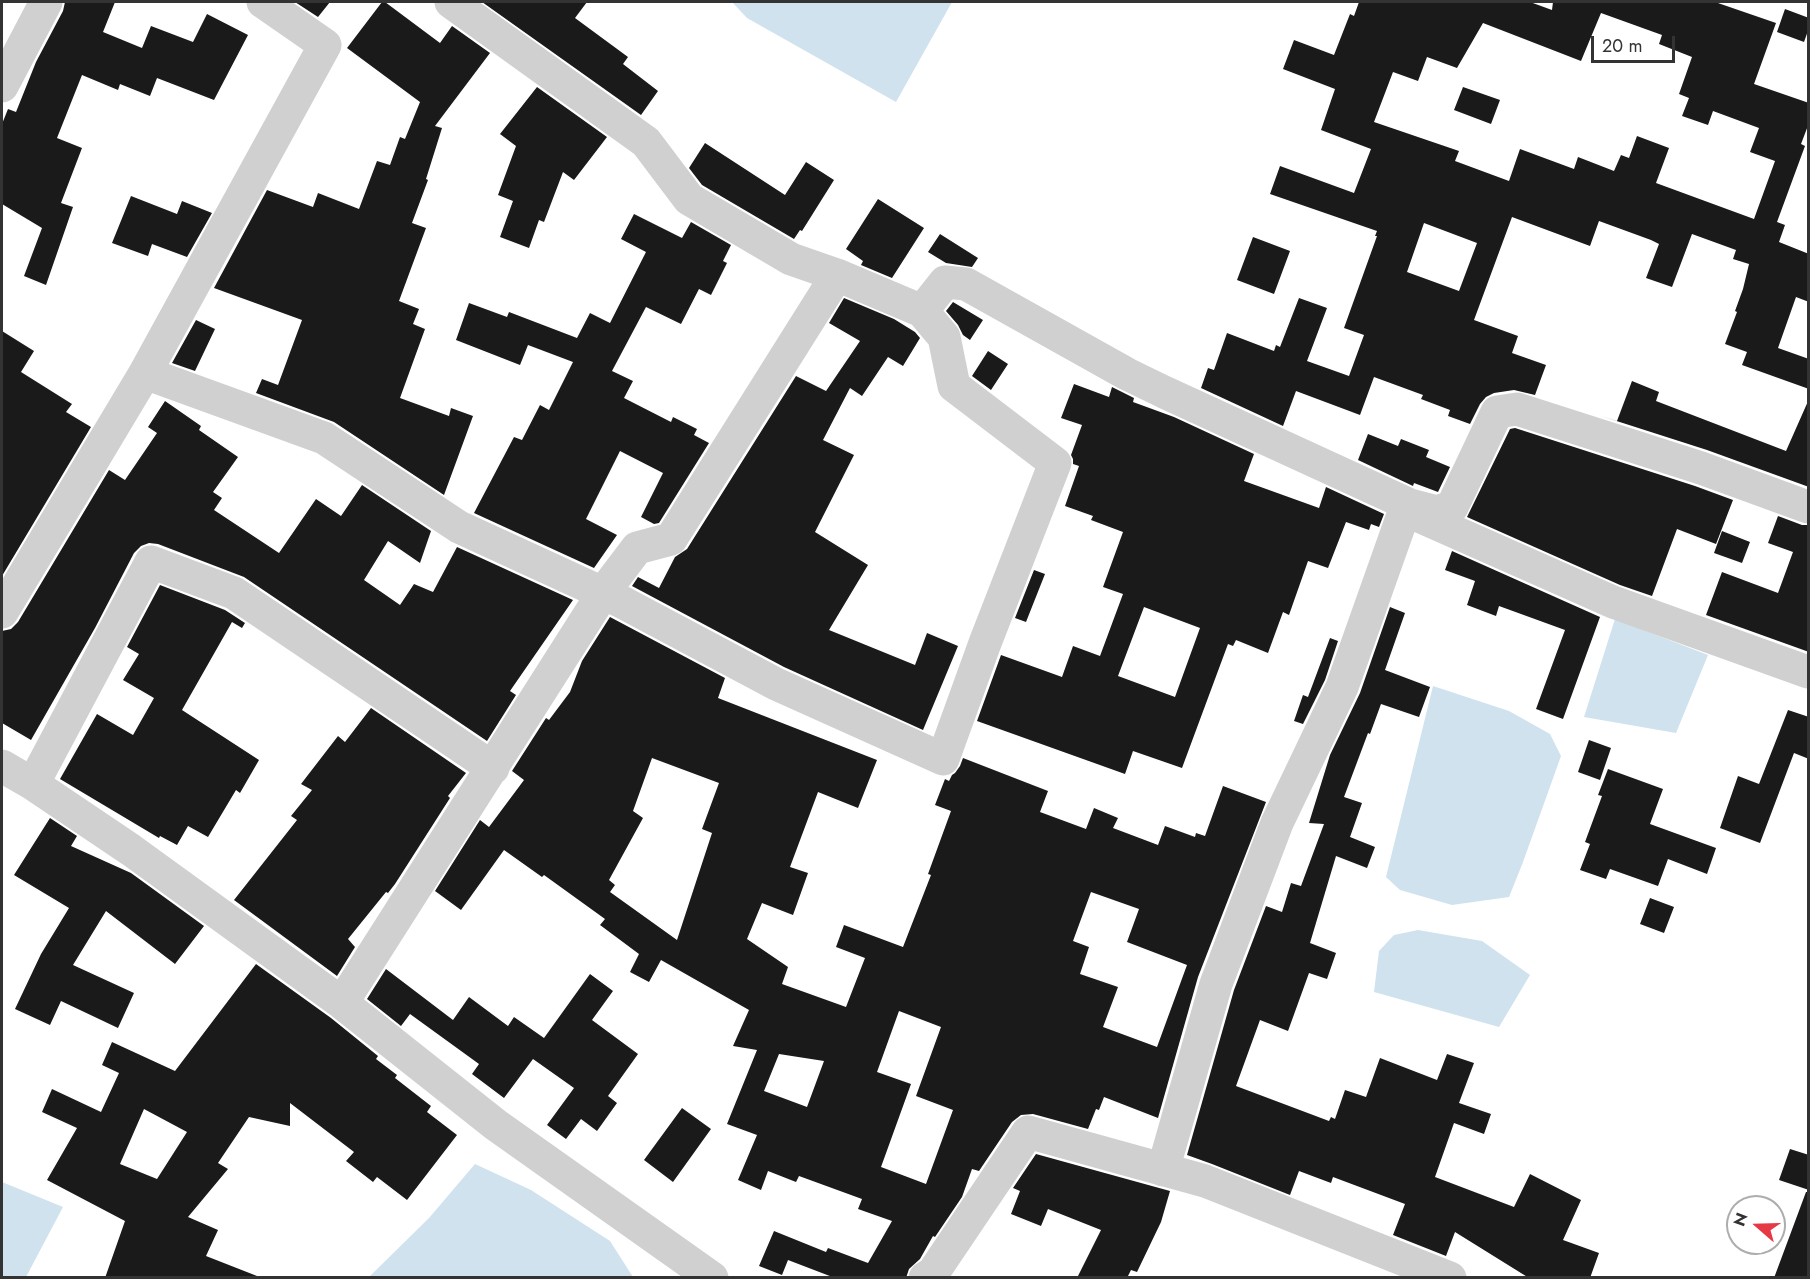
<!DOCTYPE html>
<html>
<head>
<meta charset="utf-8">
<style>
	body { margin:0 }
	#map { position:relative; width:1810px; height:1279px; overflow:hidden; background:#fff; font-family:Jost,sans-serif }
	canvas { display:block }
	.frame { position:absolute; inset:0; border:3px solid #333; pointer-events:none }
	.north { position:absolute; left:1726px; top:1195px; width:60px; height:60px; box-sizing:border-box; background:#fff; border:2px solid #adadad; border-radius:50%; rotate:290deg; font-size:16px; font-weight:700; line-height:24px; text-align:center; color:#333 }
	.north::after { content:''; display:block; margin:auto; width:21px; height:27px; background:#e63946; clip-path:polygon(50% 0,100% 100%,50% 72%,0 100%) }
	.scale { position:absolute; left:1591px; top:36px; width:84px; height:27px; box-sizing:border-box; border:3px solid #333; border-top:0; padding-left:8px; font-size:18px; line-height:21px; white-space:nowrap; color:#333; -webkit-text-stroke:4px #fff; paint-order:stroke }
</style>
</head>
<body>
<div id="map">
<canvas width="1810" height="1279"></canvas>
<div class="frame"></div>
<div class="north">N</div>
<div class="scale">20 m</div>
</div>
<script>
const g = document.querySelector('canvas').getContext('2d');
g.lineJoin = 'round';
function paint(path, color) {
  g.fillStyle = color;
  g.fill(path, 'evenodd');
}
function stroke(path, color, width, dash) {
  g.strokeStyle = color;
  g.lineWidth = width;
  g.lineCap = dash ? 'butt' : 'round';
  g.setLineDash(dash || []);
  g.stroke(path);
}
const water = new Path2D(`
	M732 2H952L896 102 747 18Z
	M1615 619 1708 655 1676 733 1584 717Z
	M1433 686 1509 711 1550 734 1561 756 1523 862 1509 897 1452 905 1400 890 1386 877Z
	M1418 930 1482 941 1530 975 1499 1027 1374 992 1379 951 1394 935Z
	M475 1164 531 1190 610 1241 633 1277H369L429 1218Z
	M2 1182 63 1207 26 1277H2Z`);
const building = new Path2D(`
	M65 2H115L103 32 142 48 151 26 193 42 207 14 248 35 214 100 157 78 150 96 120 84 118 90 82 75 57 138 82 148 61 203 73 207 46 285 24 276 42 228 2 204V124L8 109 16 112 36 62 63 11Z
	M295 2H330L318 17Z
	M382 2H385L440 43 452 26 490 53 435 126 442 128 426 179 428 180 412 223 426 228 399 301 419 309 413 324 425 329 400 398 449 416 451 408 473 416 444 495 334 422 256 393 262 379 278 385 302 320 214 288 267 190 313 207 318 193 359 209 377 161 390 165 400 137 405 139 420 102 347 48Z
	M482 2H587L575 18 628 57 623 64 658 91 641 115Z
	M1359 2H1530L1552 10 1553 2H1715L1776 23 1754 84 1809 103V123L1801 144 1805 146 1777 222 1785 225 1779 242 1809 254V302L1796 297 1778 348 1809 359V389L1742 365 1747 352 1725 344 1737 312 1735 311 1743 289 1749 264 1733 259 1736 250 1692 234 1672 287 1646 278 1659 244 1651 240 1599 221 1590 246 1512 217 1474 320 1518 336 1512 353 1546 365 1535 395 1514 390 1494 393 1486 397 1480 404 1470 424 1448 416 1450 410 1421 399 1423 395 1374 377 1360 415 1296 391 1283 426 1201 388 1208 368 1214 370 1227 333 1274 351 1276 345 1280 347 1299 298 1327 308 1307 361 1349 376 1364 335 1344 328 1377 236H1375L1377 231 1270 194 1280 166 1354 193 1371 149 1321 130 1335 89 1283 69 1294 40 1334 55 1350 14 1354 16ZM1601 13 1662 35 1659 44 1692 57 1679 94 1689 98 1682 116 1708 125 1713 111 1759 128 1750 152 1775 161 1754 219 1656 183 1669 148 1637 136 1629 158 1621 155 1614 171 1578 157 1574 169 1520 149 1509 181 1455 161 1459 151 1374 122 1393 72 1418 81 1427 57 1457 68 1483 23 1581 61ZM1424 223 1477 243 1459 291 1407 272Z
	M1785 9 1809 18V28L1804 42 1777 32Z
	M537 87 607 137 574 180 563 172 544 222 539 220 529 248 500 237 513 201 498 195 516 146 500 134Z
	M1463 87 1500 100 1491 124 1454 110Z
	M705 143 785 195 806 162 834 180 802 231 800 230 794 239 702 185 689 168Z
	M131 196 177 214 182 201 212 213 187 257 152 244 148 256 112 243Z
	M878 199 924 228 892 278 861 265 863 261 846 249Z
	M634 214 682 238 691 222 731 245 723 261 727 263 711 295 699 289 681 324 646 307 612 371 633 381 624 398 671 422 673 417 697 429 694 435 709 443 659 523 654 524 641 517 663 473 620 451 586 519 617 535 594 568 474 513 514 437 522 440 540 405 549 410 573 362 528 345 520 365 456 340 469 303 507 317 509 312 577 338 590 313 610 323 646 252 621 239Z
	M940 234 978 258 972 267 946 263 928 252Z
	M1253 237 1290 251 1274 294 1237 280Z
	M844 298 894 319 915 332 920 338 903 366 888 357 862 396 850 388 823 440 854 455 815 532 868 565 829 630 915 665 927 633 958 646 923 730 784 667 632 586 638 577 659 588 675 557 687 549 796 376 826 391 860 341 829 323Z
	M953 302 983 320 970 340 963 335 958 325 946 311Z
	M196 320 215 329 195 371 172 363Z
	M2 331 34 351 21 372 72 404 66 412 91 427 2 576Z
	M988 351 1008 364 991 390 972 376Z
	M1632 381 1659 392 1656 401 1786 451 1809 399V487L1707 450 1601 416 1617 421Z
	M1074 384 1109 397 1112 387 1134 398 1133 402 1174 417 1254 454 1244 481 1319 508 1326 487 1384 514 1379 527 1371 524 1369 530 1346 522 1328 568 1308 561 1289 615 1283 612 1268 653 1236 640 1233 646 1228 644 1182 768 1133 751 1125 774 977 721 1001 655 1062 677 1073 646 1100 656 1123 594 1103 587 1123 532 1091 520 1093 516 1065 506 1079 466 1073 464V459L1071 455 1082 425 1061 418ZM1144 607 1200 628 1175 697 1118 676Z
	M165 401 201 426 199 430 238 457 213 492 222 498 214 510 279 553 316 499 341 516 362 485 431 531 420 563 388 541 364 580 400 605 414 584 433 592 457 547 573 600 510 691 516 695 487 741 244 577 158 544 149 543 141 546 134 553 95 628 31 740 2 723V631L11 629 18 622 109 470 125 480 157 433 148 427Z
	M1515 428 1695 486 1733 500 1716 544 1677 529 1652 596 1620 585 1467 517 1510 429Z
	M1368 434 1398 446 1401 439 1429 450 1426 457 1450 467 1438 492 1414 483 1413 486 1358 460Z
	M1778 516 1802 525H1809V652L1706 615 1722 572 1778 593 1793 552 1768 543Z
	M1722 531 1750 542 1742 563 1714 553Z
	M1452 551 1600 617 1563 719 1536 709 1565 630 1499 606 1496 616 1467 605 1475 581 1445 570Z
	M1034 570 1045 574 1026 622 1015 618Z
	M160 585 225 610 245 623 242 628 232 622 182 710 259 760 240 793 236 790 208 837 188 826 177 845 160 836 159 838 60 779 97 714 133 735 154 698 123 680 139 654 127 647Z
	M1390 607 1405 613 1385 670 1430 687 1419 717 1381 704 1370 734 1368 733 1344 797 1362 803 1350 837 1375 847 1367 868 1336 856 1310 943 1336 953 1327 979 1309 973 1288 1031 1260 1020 1236 1086 1329 1121 1331 1117 1335 1119 1345 1090 1366 1097 1380 1058 1437 1080 1447 1054 1474 1063 1459 1103 1491 1114 1484 1134 1454 1123 1435 1177 1514 1207 1530 1174 1581 1200 1563 1240 1599 1253 1590 1278H1529L1455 1232 1446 1256 1393 1235 1405 1204 1333 1177 1331 1183 1299 1171 1290 1195 1212 1164 1187 1155 1234 990 1266 906 1282 912 1291 883 1301 886 1324 824 1309 823 1330 755 1360 693Z
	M610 617 725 678 718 698 877 760 858 808 818 792 790 867 808 873 793 915 762 903 747 939 788 967 782 984 846 1007 865 958 836 947 844 925 903 947 931 875 928 874 951 811 935 805 945 779 949 781 952 775 955 773 960 766 963 758 1048 791 1040 812 1086 829 1094 808 1118 818 1113 828 1158 845 1165 826 1195 837 1196 833 1205 836 1223 786 1266 802 1198 977 1158 1118 1104 1097 1099 1110 1096 1109 1088 1129 1033 1114 1021 1115 1012 1122 979 1171 972 1169 962 1197 935 1237 933 1236 920 1259 909 1269 906 1278H835L788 1260 782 1275 759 1266 774 1231 826 1252 828 1248 868 1263 892 1221 858 1209 862 1199 799 1176 796 1182 768 1171 761 1190 738 1180 757 1135 727 1124 757 1050 733 1046 749 1010 661 960 649 982 630 972 639 954 600 925 605 919 544 875 542 877 504 850 461 910 435 891 480 820 489 827 524 780 512 771 546 718 549 720 570 692 582 661ZM652 758 719 783 702 829 712 833 677 940 610 892 615 885 609 880 643 818 633 811ZM1091 892 1139 909 1127 942 1187 965 1157 1047 1103 1027 1118 987 1080 974 1089 947 1073 941ZM899 1011 941 1027 916 1096 953 1110 926 1184 881 1167 911 1084 877 1072ZM779 1054 824 1061 807 1107 764 1091Z
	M1330 638 1338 641 1325 680 1303 724 1294 721 1303 695 1308 697Z
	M371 708 466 773 448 796 450 798 395 884 388 893 386 892 348 939 355 947 337 976 234 900 297 820 291 816 312 790 301 784 338 736 345 742Z
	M1788 710 1809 717V759L1794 753 1760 843 1720 828 1738 776 1759 784Z
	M1589 740 1611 748 1600 780 1578 772Z
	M1608 769 1663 789 1650 824 1716 848 1707 874 1668 859 1658 886 1610 869 1606 879 1580 870 1590 844 1585 842 1602 796 1598 795Z
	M50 818 77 836 71 846 131 873 204 926 175 964 106 911 73 965 134 993 118 1028 61 1001 50 1025 15 1009 41 954 69 908 14 875Z
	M1650 898 1674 907 1664 933 1640 924Z
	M256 964 331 1018 378 1056 376 1059 397 1075 395 1078 431 1106 427 1112 457 1135 407 1200 377 1177 373 1182 346 1161 354 1152 290 1103V1126L249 1117 218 1163 228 1169 188 1217 218 1230 206 1256 257 1276 256 1278H105L125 1221 47 1180 77 1128 42 1112 52 1089 101 1112 119 1073 102 1065 112 1042 175 1071ZM144 1109 187 1132 157 1179 120 1164Z
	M386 969 453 1020 469 997 508 1026 514 1017 544 1038 590 974 613 991 592 1020 638 1054 608 1096 617 1103 597 1131 581 1119 566 1139 547 1125 574 1088 533 1059 504 1098 472 1074 479 1064 410 1014 401 1026 367 999Z
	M682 1108 711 1129 673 1182 644 1160Z
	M1790 1149 1809 1155V1190L1779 1180Z
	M1036 1154 1170 1191 1161 1222 1137 1272 1131 1270 1127 1278H1077L1101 1230 1048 1209 1041 1226 1011 1214 1020 1191 1013 1188Z
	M1806 1192H1809V1278H1774Z`);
const minor = new Path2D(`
	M263 2 325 45 145 373 324 438 459 527 620 601 776 684 943 759 985 643 1055 463 954 386 944 337 922 311 837 275 791 259 689 199 646 142 451 2
	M2 86 46 2
	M922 311 945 282 966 284 1127 374 1164 392 1410 505 1437 512 1452 507 1497 412 1517 409 1701 468 1808 507
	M2 612 145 373
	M2 766 33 784 131 850 342 1003 496 1125 712 1278
	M33 784 151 562 234 593 493 768
	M342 1003 603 593 637 548 671 539 837 275
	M1163 1170 1216 984 1277 823 1342 687 1403 515 1412 513 1613 602 1808 672
	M925 1278 933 1273 1028 1132 1205 1181 1450 1278`);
paint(water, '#cfe2ee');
paint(building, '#1a1a1a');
stroke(minor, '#d0d0d0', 33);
</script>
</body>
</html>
